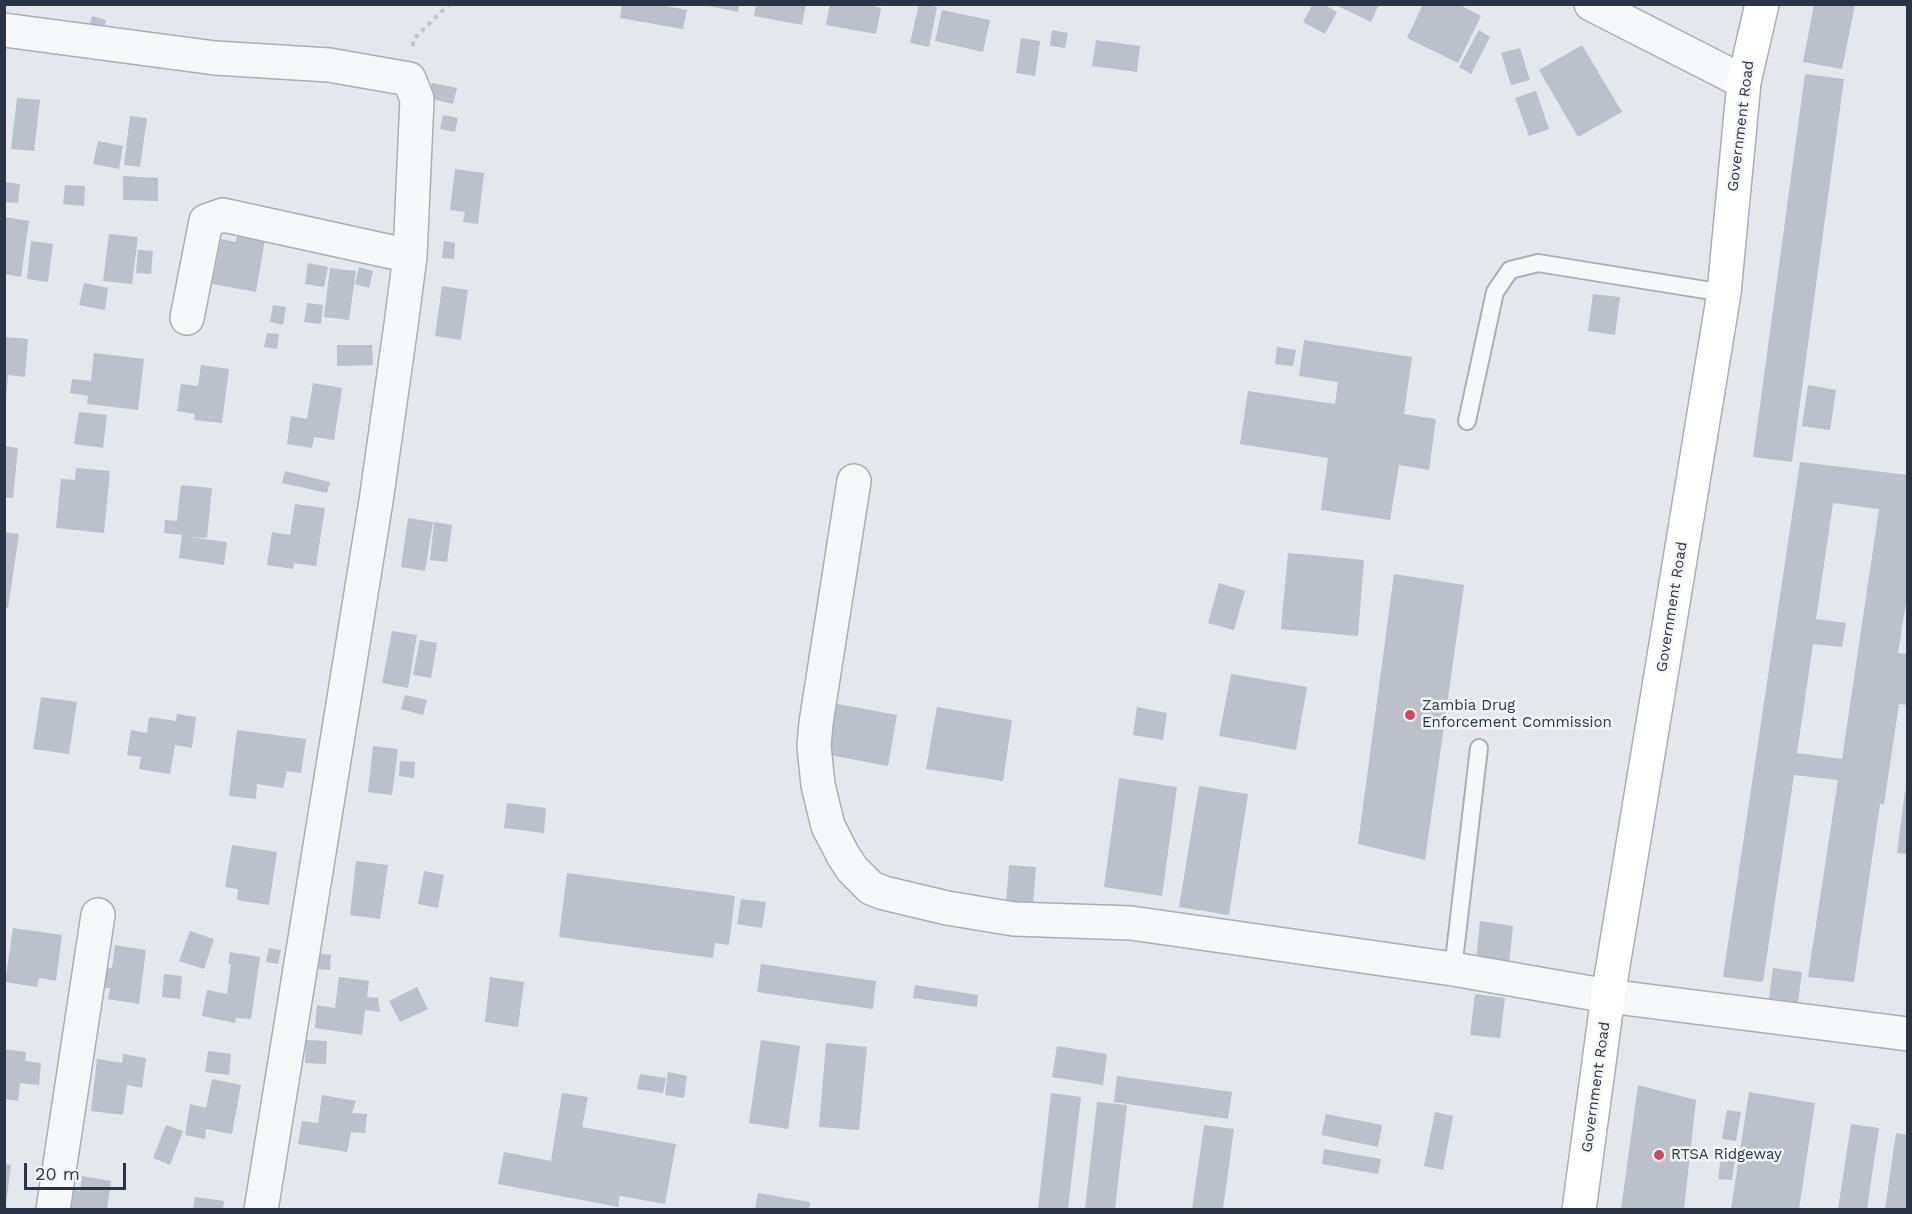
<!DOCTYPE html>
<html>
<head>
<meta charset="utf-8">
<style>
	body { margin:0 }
	#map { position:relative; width:1912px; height:1214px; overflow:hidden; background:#e4e7ec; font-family:"Work Sans",sans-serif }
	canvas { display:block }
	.frame { position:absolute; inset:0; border:6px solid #2b3445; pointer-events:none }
	.scale { position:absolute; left:24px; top:1163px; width:102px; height:27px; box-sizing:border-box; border:3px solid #2b3445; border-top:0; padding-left:8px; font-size:18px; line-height:21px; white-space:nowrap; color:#2b3445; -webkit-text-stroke:4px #f4f6f9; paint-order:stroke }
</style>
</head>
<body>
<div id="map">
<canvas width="1912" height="1214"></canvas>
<div class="frame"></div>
<div class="scale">20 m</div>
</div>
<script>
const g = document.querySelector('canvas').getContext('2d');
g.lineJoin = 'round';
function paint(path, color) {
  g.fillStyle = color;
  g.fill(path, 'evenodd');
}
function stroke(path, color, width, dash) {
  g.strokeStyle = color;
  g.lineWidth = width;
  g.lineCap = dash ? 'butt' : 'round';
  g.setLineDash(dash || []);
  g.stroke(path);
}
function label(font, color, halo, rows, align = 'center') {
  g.font = font + ' "Work Sans",sans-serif';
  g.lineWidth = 5;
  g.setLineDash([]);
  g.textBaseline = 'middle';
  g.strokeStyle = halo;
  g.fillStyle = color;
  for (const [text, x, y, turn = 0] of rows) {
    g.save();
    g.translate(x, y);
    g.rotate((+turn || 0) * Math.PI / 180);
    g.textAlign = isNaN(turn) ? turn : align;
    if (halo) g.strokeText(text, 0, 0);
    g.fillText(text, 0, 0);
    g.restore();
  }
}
const building = new Path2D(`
	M622 4H655L687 10 683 29 620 18Z
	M699 4H739L738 12Z
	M756 4H806L802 25 754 16Z
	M830 4H864L881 8 876 34 826 25Z
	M919 4 937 7 929 47 910 43Z
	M1313 4H1323L1337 12 1325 34 1303 22Z
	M1334 4H1379L1371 22Z
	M1423 4H1458L1481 16 1458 63 1407 38Z
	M1814 5H1855L1842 69 1803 62Z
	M942 10 990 20 983 52 935 41Z
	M92 16 106 20 103 34 88 30Z
	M1052 30 1068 33 1065 48 1050 46Z
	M1479 30 1490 37 1471 74 1459 67Z
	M1021 38 1040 41 1035 76 1016 73Z
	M1096 40 1140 46 1137 72 1092 66Z
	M1582 45 1622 112 1578 137 1539 70Z
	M1520 48 1530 80 1511 85 1501 53Z
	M1805 74 1844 79 1792 462 1753 457Z
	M432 83 457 88 453 104 428 98Z
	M1536 91 1549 129 1529 136 1515 98Z
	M17 98 40 100 34 151 11 149Z
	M443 115 458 118 455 132 440 129Z
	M130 116 147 118 140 167 124 165Z
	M98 141 123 146 119 169 93 164Z
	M455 169 484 173 478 224 463 222 465 212 450 210Z
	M123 176 158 178V201L123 200Z
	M4 182 20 184 18 203 4 202Z
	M65 185 85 186 84 206 63 204Z
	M4 217 29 221 21 277 4 274Z
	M109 234 138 237 132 284 103 281Z
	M237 235 265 240 256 292 212 284 221 239 236 242Z
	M31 241 53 244 48 282 27 279Z
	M444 241 455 243 454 259 442 258Z
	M138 250 153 251 151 274 136 273Z
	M308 263 328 267 324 287 305 284Z
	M359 267 373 271 369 288 355 284Z
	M330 268 356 271 349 320 324 317Z
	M84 283 108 288 105 310 79 305Z
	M442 286 468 290 461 340 435 336Z
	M1593 294 1620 297 1615 335 1588 331Z
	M307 303 323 305 321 324 304 322Z
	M273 305 286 307 283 325 270 322Z
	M267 333 279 334 277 349 264 347Z
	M4 337 28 339 25 377 8 375 6 398H4Z
	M1304 340 1412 357 1404 414 1436 419 1429 470 1399 465 1390 520 1321 510 1328 458 1240 444 1248 391 1335 404 1338 382 1299 376Z
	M337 345H372L373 365 337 366Z
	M1277 347 1296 350 1293 366 1275 364Z
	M94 353 144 359 138 410 87 404 88 396 70 393 72 379 91 381Z
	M201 365 229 369 222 423 194 420 195 414 177 411 181 384 198 386Z
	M313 383 342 388 334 440 314 437 312 448 287 444 291 416 307 419Z
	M1808 385 1836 390 1830 430 1802 426Z
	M79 412 107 415 103 448 74 444Z
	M4 446 18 448 13 498 4 497Z
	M1800 462 1908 475V590L1898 653 1908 654V705L1899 704 1884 804H1880L1854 982 1808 977 1838 780 1794 775 1763 982 1723 977ZM1833 503 1879 509 1842 759 1797 753 1813 644 1842 647 1846 623 1816 619Z
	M76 468 110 471 104 533 56 528 61 479 75 480Z
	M285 471 330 482 327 493 282 483Z
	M181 485 212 488 207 538 189 537 227 542 224 565 179 558 182 535 164 533 165 520 177 521Z
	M295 504 325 508 316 566 294 563 293 569 267 565 272 532 290 535Z
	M408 518 433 522 425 571 401 567Z
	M434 522 452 525 447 562 430 560Z
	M4 532 19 534 8 608 4 607Z
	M1288 553 1364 560 1358 636 1281 629Z
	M1394 574 1464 585 1425 860 1358 844Z
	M1219 583 1245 591 1234 630 1208 623Z
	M392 631 417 635 408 688 382 683Z
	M420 640 437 643 431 678 413 675Z
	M1231 674 1307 687 1296 750 1219 736Z
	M405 695 427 700 423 715 401 709Z
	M41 697 77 702 69 754 33 749Z
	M833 703 897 715 888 766 824 754Z
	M937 707 1012 720 1003 781 926 769Z
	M1137 707 1167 713 1163 740 1133 735Z
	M177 714 196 717 192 748 175 745 170 774 139 769 141 757 127 755 131 730 147 733 149 717 176 721Z
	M237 730 306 739 301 773 287 771 283 788 257 784 256 799 229 796Z
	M373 746 398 749 392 795 368 792Z
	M400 761 415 762 414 778 399 776Z
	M1119 778 1177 787 1162 896 1104 887Z
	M1199 786 1248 794 1229 915 1179 907Z
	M1905 791 1908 792V854L1897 853Z
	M507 803 546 808 544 833 504 828Z
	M232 845 277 852 269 905 237 900 238 889 225 887Z
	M356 861 388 865 380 919 350 915Z
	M1009 865 1036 867 1033 906 1006 903Z
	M424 871 444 875 438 908 418 904Z
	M567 873 735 896 729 945 715 943 713 958 559 937Z
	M741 899 766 902 762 928 737 924Z
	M1480 921 1513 926 1509 964 1476 960Z
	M13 928 62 935 56 981 39 978 37 987 5 982Z
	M190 931 214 939 204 969 179 961Z
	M115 945 146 950 139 1004 108 999 110 988H98L99 967 112 968Z
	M269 948 281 950 278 964 266 962Z
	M230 952 260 957 251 1019 236 1018 235 1023 202 1016 207 990 227 994 231 965 237 966 228 964Z
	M317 953 331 955 330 970 316 969Z
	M761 964 876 981 873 1009 757 992Z
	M1773 968 1802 972 1798 1003 1769 999Z
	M164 974 182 976 180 999 162 997Z
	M339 977 369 981 367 997 378 998 380 1012 365 1010 362 1035 315 1028 317 1005 335 1008Z
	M490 977 524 982 518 1027 485 1022Z
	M915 985 978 995 977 1007 913 998Z
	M417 987 428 1009 400 1022 389 1001Z
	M1475 994 1505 998 1500 1038 1470 1035Z
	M306 1040 327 1041 326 1064 305 1063Z
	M761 1040 800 1046 788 1129 749 1123Z
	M826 1043 867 1047 859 1130 819 1127Z
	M1057 1046 1107 1054 1103 1085 1052 1077Z
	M4 1049 26 1052 25 1061 41 1063 39 1085 20 1083 18 1101 4 1099Z
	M208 1051 231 1054 229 1075 205 1072Z
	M123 1054 146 1058 142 1088 127 1085 123 1115 91 1111 97 1059 122 1063Z
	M668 1072 687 1076 684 1098 665 1095Z
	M640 1074 666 1078 663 1093 637 1089Z
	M1117 1076 1232 1092 1228 1119 1114 1102Z
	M212 1079 241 1085 232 1134 206 1129 205 1139 185 1135 190 1104 206 1108Z
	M1638 1085 1696 1100 1684 1209H1621Z
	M1749 1092 1815 1103 1799 1209H1731Z
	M562 1093 588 1097 582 1127 676 1144 665 1204 620 1196 618 1207 498 1184 504 1152 551 1161Z
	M1051 1093 1081 1097 1068 1209H1038Z
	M322 1095 356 1101 352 1113 367 1114 365 1133 351 1132 347 1152 298 1144 302 1121 318 1123Z
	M1097 1102 1127 1105 1115 1209H1085Z
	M1727 1110 1741 1112 1736 1141 1722 1139Z
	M1435 1112 1453 1116 1443 1170 1424 1166Z
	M1326 1114 1382 1125 1378 1147 1321 1135Z
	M1851 1124 1879 1128 1867 1209H1838Z
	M166 1125 183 1131 170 1165 153 1158Z
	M1204 1125 1234 1129 1223 1209H1192Z
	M1896 1133 1908 1135V1209H1885Z
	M1722 1148 1736 1150 1732 1180 1718 1179Z
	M1324 1149 1381 1159 1378 1174 1322 1164Z
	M4 1164 11 1165 6 1204H4Z
	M82 1176 111 1181 107 1209H64L67 1189 80 1191Z
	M758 1193 810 1202 809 1209H755Z
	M195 1197 224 1201 223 1209H193Z`);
const path = new Path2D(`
	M413 46V40L449 4`);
const lane = new Path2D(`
	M1467 421 1495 292 1510 270 1538 263 1724 293
	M1453 969 1479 748`);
const street = new Path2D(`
	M1591 4 1744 82
	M4 30 215 58 329 65 409 79 417 99 410 256 401 325 376 501 261 1210
	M187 318 206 221 223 215 410 256
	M854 481 816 723 814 746 818 785 828 826 843 855 852 869 871 888 884 893 947 908 1014 919 1131 923 1453 969 1608 996 1908 1034
	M53 1210 98 915`);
const secondary = new Path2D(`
	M1579 1210 1608 996 1724 293 1744 82 1762 4`);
const markers = [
	[1410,715,6,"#d1495b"],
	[1659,1155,6,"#d1495b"]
];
const streetNames = [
	["Government Road",1741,126,-83],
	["Government Road",1672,607,-81],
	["Government Road",1596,1087,-82]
];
const poiNames = [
	["Zambia Drug",1422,706],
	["Enforcement Commission",1422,723],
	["RTSA Ridgeway",1671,1155]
];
paint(building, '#bbc0ca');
stroke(lane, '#a9aeb7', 20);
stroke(street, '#a9aeb7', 36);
stroke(secondary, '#a9aeb7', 36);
stroke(path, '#c2c5cb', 4, [4.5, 4.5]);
stroke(lane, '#f7f8fa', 16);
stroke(street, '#f7f8fa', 33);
stroke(secondary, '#fff', 33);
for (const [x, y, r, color] of markers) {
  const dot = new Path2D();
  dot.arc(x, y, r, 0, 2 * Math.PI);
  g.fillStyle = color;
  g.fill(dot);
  stroke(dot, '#f4f6f9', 2);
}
label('15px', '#2b3445', '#f4f6f9', streetNames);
label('15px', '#2b3445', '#f4f6f9', poiNames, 'left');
</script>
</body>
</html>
